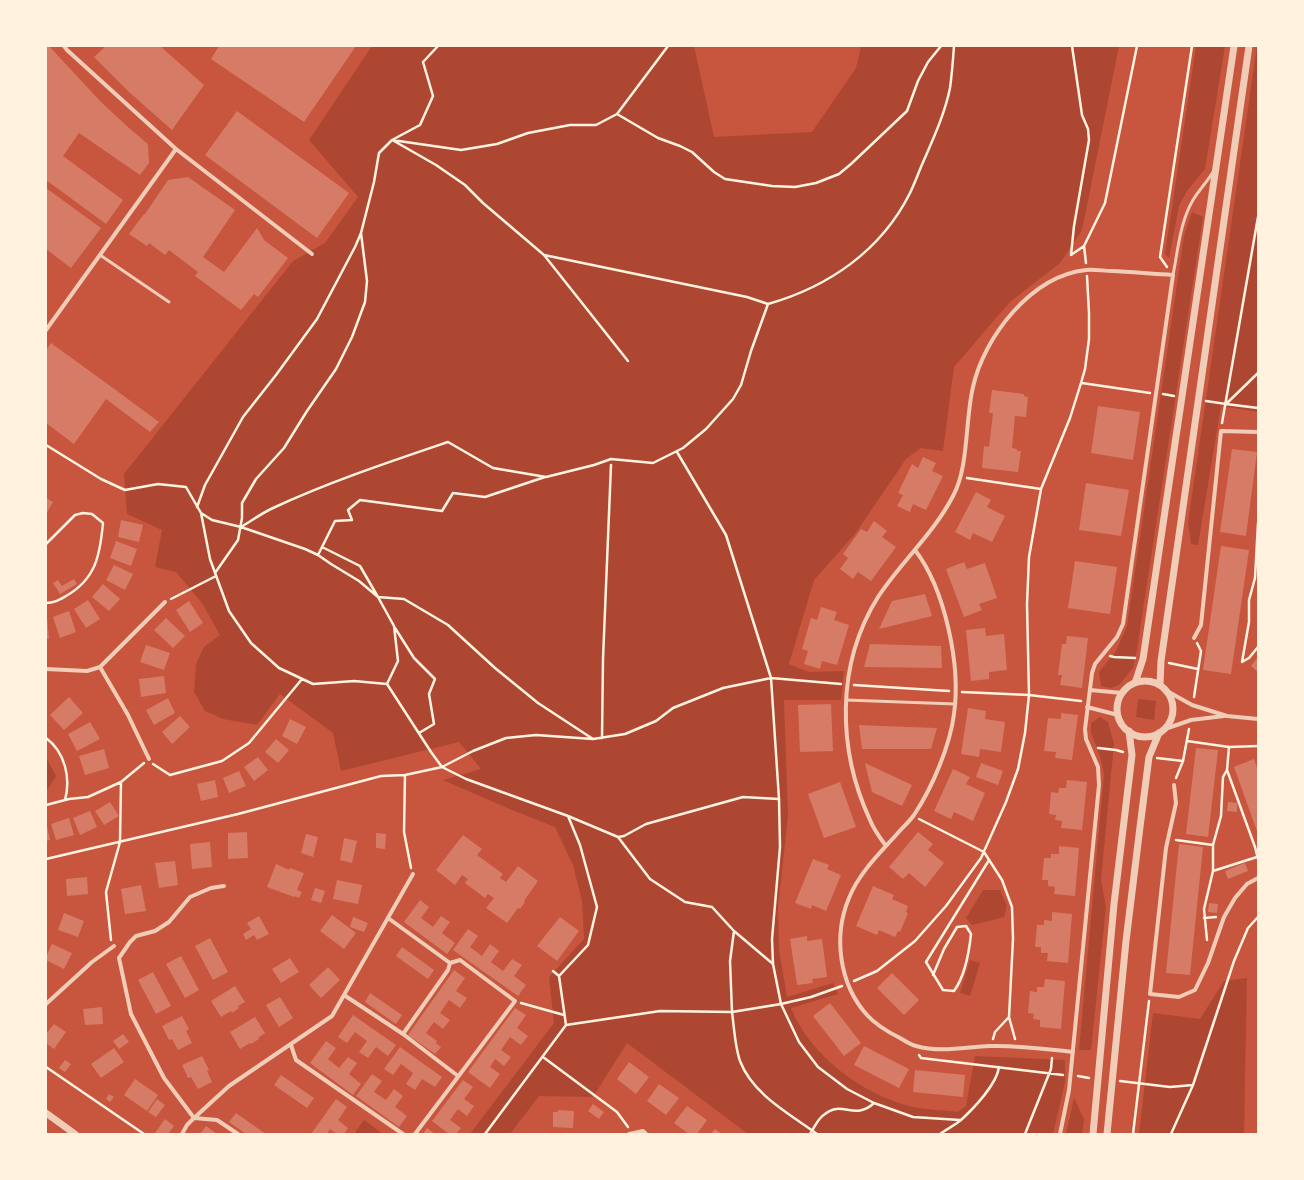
<!DOCTYPE html>
<html>
<head>
<meta charset="utf-8">
<style>
	body { margin:0 }
	#map { position:relative; width:1304px; height:1180px; overflow:hidden; background:#c8553d; font-family:Commissioner,sans-serif }
	canvas { display:block }
	.frame { position:absolute; inset:0; border:47px solid #fff3e0; pointer-events:none }
</style>
</head>
<body>
<div id="map">
<canvas width="1304" height="1180"></canvas>
<div class="frame"></div>
</div>
<script>
const g = document.querySelector('canvas').getContext('2d');
g.lineJoin = 'round';
function paint(path, color) {
  g.fillStyle = color;
  g.fill(path, 'evenodd');
}
function stroke(path, color, width, dash) {
  g.strokeStyle = color;
  g.lineWidth = width;
  g.lineCap = dash ? 'butt' : 'round';
  g.setLineDash(dash || []);
  g.stroke(path);
}
const green = new Path2D(`
	M372 46H694L714 137 812 132 856 68 861 46H1119L1082 230 1060 263 1010 302 954 367 943 451 921 448 906 459 855 534 814 580 789 664 809 672 844 671 841 700H784L788 816 778 907 779 950 787 997 833 983 838 994 791 1008C810 1056 863 1095 913 1107 927 1110 944 1110 958 1112L966 1106 975 1056 1065 1060V1082L1053 1134H748L627 1043 593 1097 539 1096 510 1134H470L554 1023 549 977 584 939 582 901 573 865 555 827 512 810 443 780 481 769 459 742 341 771 333 733 280 694 257 725 223 719 205 711 194 692 196 664 204 647 220 635 202 603 176 572 155 567 162 530 127 514 124 474 293 261 325 243 358 197 309 140Z
	M1196 46H1225L1205 169 1187 191 1179 206 1169 258 1165 254Z
	M1257 46 1258 412 1221 406 1198 545 1191 544 1188 523Z
	M1192 212 1203 217 1137 649 1133 668 1119 685 1111 688 1101 686 1099 672 1116 651 1127 626 1184 236Z
	M1138 699 1156 701 1154 720 1136 717Z
	M1100 717 1108 722 1114 744 1101 880 1106 907 1091 1050H1079L1104 774 1100 756 1091 733V723Z
	M46 757 56 776 46 792Z
	M983 890H1000L1007 906 1004 917 972 925 966 918Z
	M970 960 980 963 970 996 960 993Z
	M1247 978 1244 1134H1139L1153 1013 1200 1019 1224 981Z
	M1074 1098 1084 1119 1082 1134H1066Z
	M364 1120 383 1134H354Z`);
const building = new Path2D(`
	M46 46H49L101 102 129 128 148 144 149 163 140 175 79 133 63 156 123 200 106 224 46 180Z
	M106 46H160L204 85 172 130 129 92 94 57Z
	M219 46H356L304 122 211 59Z
	M237 111 349 193 317 238 205 155Z
	M188 177 235 210 203 257 224 272 257 228 264 240 288 258 258 297 254 294 241 310 195 276 198 272 169 250 165 255 149 243 147 246 129 234 144 214H145L168 180Z
	M46 188 101 228 71 268 46 249Z
	M51 343 113 388 159 422 150 432 106 399 74 444 46 423V350Z
	M992 390 1024 394V396L1028 397 1026 417 1015 416 1012 448 1017 449V451H1021L1018 472 982 468 984 446 989 447 993 413H989Z
	M1098 406 1140 412 1133 460 1091 453Z
	M1232 449 1257 452 1246 536 1220 532Z
	M923 457 936 463 932 471 943 476 926 510 913 504 910 512 897 506 903 495 898 493 912 464 918 468Z
	M1086 483 1129 490 1121 536 1079 530Z
	M976 492 991 500 987 507 1005 516 992 542 973 533 970 540 955 532Z
	M46 498 53 502 46 514Z
	M121 520 143 525 139 542 118 537Z
	M874 521 887 531 882 537 896 547 871 581 858 572 853 579 840 569 848 558 843 554 861 529 867 532Z
	M116 541 137 549 131 566 110 558Z
	M1221 546 1249 550 1231 674 1203 670Z
	M1075 561 1117 567 1110 614 1068 608Z
	M964 562 967 569 985 563 997 598 979 604 982 610 964 617 946 569Z
	M114 565 133 574 125 590 106 580Z
	M74 579 77 584 60 594 53 583 58 580 62 586Z
	M103 584 120 599 109 611 92 597Z
	M925 594 932 616 879 629 892 601Z
	M88 600 100 619 86 628 74 609Z
	M189 601 203 623 190 632 176 610Z
	M821 607 837 612 834 620 849 625 837 665 822 661 820 669 804 664 808 651 802 649 811 618 817 620Z
	M69 611 76 632 60 638 53 617Z
	M46 617H47L49 639H46Z
	M166 618 185 636 173 648 154 630Z
	M985 628 986 636 1004 634 1007 670 989 672V679L971 681 966 630Z
	M1067 636 1088 638 1082 688 1060 685 1062 675H1058L1062 644H1066Z
	M870 644 941 646 942 668 864 667Z
	M146 645 170 653 164 670 140 662Z
	M1258 657V672L1251 666Z
	M164 676 166 693 141 697 139 679Z
	M69 697 83 713 64 730 50 715Z
	M168 698 175 713 154 725 146 710Z
	M831 704 833 751 800 752 798 705Z
	M968 708 986 711 985 719 1005 722 1001 752 980 749 979 757 961 754Z
	M1061 713 1078 715 1072 760 1055 758 1056 752 1044 751 1048 718 1061 719Z
	M180 716 190 727 172 744 162 732Z
	M290 719 306 727 297 744 282 736Z
	M90 722 100 739 77 751 68 734Z
	M859 725 881 726 937 728 931 749H862Z
	M276 739 289 750 278 763 265 752Z
	M1196 748 1218 750 1208 837 1186 834Z
	M104 749 109 768 85 775 79 756Z
	M258 757 268 770 254 781 244 767Z
	M1254 759 1258 771V834L1234 767Z
	M865 763 912 785 902 806 872 792Z
	M981 763 1003 771 998 785 976 777Z
	M953 769 970 777 966 784 985 793 973 821 954 812 951 819 934 811Z
	M239 771 246 786 229 793 223 778Z
	M215 780 218 797 201 801 197 784Z
	M1067 780 1087 782 1082 830 1061 828 1062 821 1055 820 1056 815 1049 814 1051 792 1058 793 1059 788H1066Z
	M840 782 856 827 824 838 808 794Z
	M110 802 119 816 104 825 95 811Z
	M1228 802 1237 803V812L1227 811Z
	M90 811 97 827 80 835 73 818Z
	M69 818 74 835 56 840 51 824Z
	M46 822 50 840 46 841Z
	M247 832 248 858 228 859V833Z
	M918 832 933 844 928 850 944 863 925 887 909 873 903 879 889 867Z
	M376 833 386 834 385 849 376 848Z
	M306 834 318 837 313 857 301 853Z
	M463 835 482 849 477 855 503 874 500 878 506 882 518 866 538 881 524 901 525 902 520 909 518 908 507 923 486 908 494 898 488 894 485 898 465 883 468 879 462 875 455 885 436 870Z
	M344 838 357 841 352 863 340 860Z
	M210 842 212 867 192 869 190 844Z
	M1179 844 1203 847 1190 975 1166 973Z
	M1059 846 1079 848 1075 896 1054 894 1055 887 1048 886V880H1042L1044 858H1051V854H1059Z
	M813 859 829 865 827 869 841 875 826 911 812 905 811 909 795 903Z
	M175 861 178 885 159 888 155 863Z
	M1245 863 1248 871 1228 879 1225 871Z
	M276 864 289 870 290 868 304 873 297 890 302 892 299 898 295 896 294 897 267 887Z
	M87 877 88 894 67 896 66 879Z
	M337 880 362 885 358 904 333 899Z
	M141 885 146 911 125 914 121 889Z
	M873 886 894 895 892 899 908 906 906 912 908 913 900 932 898 931 895 937 879 930 877 935 856 926Z
	M315 888 325 891 321 903 311 900Z
	M420 900 429 907 421 918 433 927 441 916 450 922 442 933 455 943 447 954 404 922Z
	M1209 903 1218 904 1217 913 1208 912Z
	M1052 912 1072 914 1068 963 1047 961 1048 953H1041V947H1035L1037 925H1044V920L1052 921Z
	M64 913 84 921 78 937 58 930Z
	M332 915 356 933 344 949 320 931Z
	M259 916 269 934 257 940 254 935 246 940 243 934 251 929 247 923Z
	M353 917 368 923 364 932 350 927Z
	M560 917 579 931 557 961 537 946Z
	M468 929 478 936 470 947 482 956 490 944 499 951 491 962 503 971 512 959 522 965 514 976 526 985 518 996 453 950Z
	M807 936V941L822 939 827 977 812 979 813 983 797 985 790 939Z
	M210 938 228 972 213 980 195 946Z
	M52 944 72 953 64 969 46 960V957Z
	M402 947 434 970 428 979 396 956Z
	M181 956 199 990 185 998 166 964Z
	M290 958 299 972 281 983 272 969Z
	M328 967 340 980 321 998 309 985Z
	M454 970 465 978 456 991 467 998 460 1008 449 1000 440 1013 450 1020 443 1029 434 1022 426 1033 437 1041 436 1043 441 1047 435 1054 408 1035Z
	M153 972 171 1006 156 1014 138 980Z
	M892 973 919 1000 904 1015 877 988Z
	M1045 979 1065 981 1061 1029 1040 1027V1020L1033 1019 1034 1014 1028 1013 1030 991 1037 992V987H1044Z
	M235 986 245 1002 238 1006 239 1008 232 1013 231 1011 221 1017 211 1001Z
	M370 993 402 1015 396 1024 365 1002Z
	M280 997 293 1018 279 1027 266 1005Z
	M830 1003 861 1043 844 1056 813 1016Z
	M102 1007 103 1024 85 1025 83 1009Z
	M515 1008 526 1015 517 1028 528 1036 521 1045 510 1037 501 1050 511 1057 504 1066 495 1059 490 1067 500 1074 490 1088 468 1072Z
	M353 1015 396 1045 388 1056 376 1047 368 1058 359 1052 367 1041 355 1032 347 1043 338 1037Z
	M182 1016 189 1029 186 1031 192 1043 178 1050 172 1039 169 1040 162 1026Z
	M255 1017 265 1033 258 1038 259 1039 251 1044 250 1043 240 1049 230 1032Z
	M54 1024 66 1032 54 1049 46 1043V1034Z
	M123 1034 129 1042 119 1049 113 1041Z
	M326 1041 336 1048 328 1059 339 1068 348 1057 357 1063 349 1074 361 1084 353 1095 310 1063Z
	M864 1046 909 1069 899 1088 854 1065Z
	M400 1047 442 1077 435 1087 422 1079 415 1090 406 1084 413 1073 401 1064 393 1075 384 1069Z
	M114 1048 124 1062 101 1078 91 1064Z
	M202 1056 209 1070 207 1071 212 1082 198 1089 191 1077 188 1078 182 1065Z
	M65 1060 71 1064 65 1072 59 1068Z
	M629 1062 649 1077 636 1094 617 1079Z
	M915 1070 965 1075 963 1097 913 1092Z
	M372 1074 382 1081 374 1092 386 1100 394 1089 403 1096 395 1107 407 1116 399 1127 356 1096Z
	M281 1075 314 1098 307 1108 274 1085Z
	M135 1079 158 1095 147 1111 124 1095Z
	M463 1080 473 1087 464 1099 474 1106 467 1116 458 1109 450 1120 461 1128 456 1134H449L432 1121Z
	M659 1084 679 1098 666 1115 647 1101Z
	M109 1094 114 1097 110 1102 106 1099Z
	M157 1099 165 1105 156 1117 148 1112Z
	M336 1099 347 1107 338 1120 348 1128 344 1134H337L330 1129 327 1134H311Z
	M593 1104 604 1112 599 1119 588 1111Z
	M687 1106 707 1120 697 1134H689L674 1123Z
	M558 1110 574 1111 573 1128 553 1127V1112H558Z
	M236 1113 266 1134H246L229 1122Z
	M165 1119 174 1126 168 1134H156L155 1133Z
	M206 1126 217 1134H200Z
	M427 1128 435 1134H423Z
	M715 1129 722 1134H711Z`);
const path = new Path2D(`
	M1072 46 1082 115 1088 129 1089 140 1074 226 1071 255 1084 246
	M617 114 658 138 680 146 692 152 714 172 725 179 772 186 795 187 816 183 839 174 851 164 907 111 918 81 928 62 941 46
	M392 140 420 125 433 96 423 62 438 46
	M394 141 436 165 465 185 483 203 544 255 628 361
	M544 255 747 297 768 304
	M1086 263 1084 246 1105 203 1137 46
	M1167 267 1160 257 1192 46
	M1258 373 1226 404 1258 408
	M1082 383 1150 393
	M1163 394 1174 396
	M1206 401 1226 404
	M1222 423 1258 217
	M46 445 101 479 125 490 158 484 186 487 201 513 210 559 229 611 251 643 279 668 313 684 354 681 387 684 431 752 442 767 466 779 568 816 618 837 650 879 685 902 712 907 734 931 773 964
	M677 452 726 535 771 678 779 799 780 847 772 939 773 964 781 1004 799 1042 818 1067 847 1089 874 1103 913 1117 960 1120
	M967 478 1041 489
	M197 507 205 485 243 417 276 375 317 319 355 247 361 233 374 182 379 153 392 140 461 150 497 144 528 133 570 125H596L617 114 668 46
	M201 513 212 520 241 527 305 549 318 555 331 564 359 581 378 597 394 626 398 661 387 684
	M1258 523 1255 578 1249 600V622L1242 662 1249 658 1258 647
	M241 527C251 521 262 513 273 508 329 482 389 462 448 442L493 468 546 477 594 465 611 459 653 463 683 448 706 429 733 399 741 385 751 351 768 304C828 287 881 251 910 193 915 183 919 171 924 160 934 137 945 113 950 88 952 74 953 60 954 46
	M46 544 75 515 83 513 92 514 103 523C100 555 96 579 66 596 59 600 54 603 46 603
	M322 547 360 566 378 597 404 599 448 625 495 668 538 703 593 739
	M318 555 335 521 352 520 348 510 360 500 442 511 453 493 485 497 545 477
	M215 573 238 540 242 518V503L256 479 284 448 307 411 336 369 352 337 365 302 367 281 361 233
	M171 599 216 576
	M395 628 414 658 435 679 429 694 434 724 419 733
	M1110 656 1114 657 1135 658
	M1169 663 1198 669
	M854 685 949 691
	M962 692 1029 695 1081 701
	M1194 697 1201 651 1197 643
	M46 738C65 752 71 778 65 800
	M602 738 603 659 611 465
	M1187 741 1229 747 1258 746
	M1229 747 1227 770 1255 847 1258 859
	M1098 748 1116 750 1123 752
	M1157 758 1183 761
	M153 764 170 775 222 761 249 743 302 679
	M1227 770 1223 777 1221 816 1213 845V871L1257 857
	M405 775 404 832 411 868
	M1176 778 1183 761 1189 729
	M46 805 69 799 88 797 121 782 144 763
	M919 819 984 852 1002 880 1012 907 1013 939 1009 1017 995 1032 993 1039
	M618 837 624 836 646 824 743 797 779 799
	M1176 840 1213 845
	M46 859 238 814 381 776 405 775 442 767 473 751 506 738 536 735 593 739 625 734 656 721 673 708 723 688 771 678 841 684
	M1204 918 1216 917
	M734 931 730 961 732 1012 781 1004 811 997 842 986
	M111 940 106 892 120 842 121 782
	M1207 940 1204 909 1213 871
	M553 971 559 976 566 1025
	M933 975 944 949 957 927 966 926 971 934C969 953 965 976 954 991L943 990 926 962 989 860
	M559 976 588 945 597 907 580 845 568 816
	M854 981 877 971 915 941 946 906 981 858 1006 802 1018 769 1025 733 1029 695 1027 604 1029 557 1041 489 1070 418 1081 383 1085 369 1089 339V313L1087 276
	M521 1003 564 1015
	M1009 1017 1015 1039
	M919 1055 921 1058 1063 1075
	M543 1057 617 1112 628 1127
	M46 1067 144 1134
	M1078 1076 1089 1078
	M1120 1081 1170 1087 1193 1085
	M485 1134 566 1025 660 1011 732 1012C734 1027 735 1047 740 1061 753 1095 790 1114 817 1134
	M810 1134C815 1127 817 1119 825 1114 842 1100 855 1121 874 1103
	M940 1134C947 1129 955 1125 961 1120 974 1108 997 1084 999 1067
	M1025 1134 1051 1069 1052 1058
	M1133 1134 1149 1001
	M1171 1134 1193 1085 1234 961 1248 928 1258 917`);
const service = new Path2D(`
	M100 255 169 302
	M1173 275C1178 250 1180 222 1193 200 1199 190 1207 182 1213 172
	M846 700 955 704`);
const minor = new Path2D(`
	M64 46 67 50 176 149 312 254
	M46 330 176 149
	M915 550C945 589 961 665 954 714 950 746 932 788 914 815 909 822 902 828 897 834 879 854 859 873 849 898 833 936 839 984 867 1015 876 1025 888 1032 900 1038 905 1041 911 1045 916 1046 940 1053 966 1047 989 1046 1016 1045 1046 1049 1073 1052
	M1194 638 1201 625 1221 431 1258 432
	M100 667 128 715 149 759
	M46 669 87 671 100 667 165 602
	M1090 690 1122 693
	M1167 691 1192 705 1227 716 1258 719
	M1087 707 1118 715
	M1165 729 1191 720 1224 716
	M1174 785 1176 803 1166 848 1150 994 1179 997 1195 990 1208 963 1224 917 1235 898 1247 884 1258 878
	M886 846C880 838 874 830 870 820 837 749 836 664 878 597 901 562 934 533 953 496 969 467 965 420 973 387 984 337 1031 276 1086 270 1094 269 1104 271 1112 271 1133 272 1153 274 1173 275L1123 624 1117 637 1095 664 1092 673 1085 729 1086 739 1098 767 1099 785 1069 1090 1060 1134
	M224 886 211 888 190 897 169 922 155 931 136 936 130 942 119 958 131 1014 164 1078 194 1118 217 1120 238 1134
	M388 918 450 963 460 960 515 1001 415 1134
	M344 995 403 1034 448 970 450 963
	M46 1004 92 962 114 946
	M403 1034 458 1076
	M291 1045 296 1060 403 1134
	M182 1134 187 1125 194 1118 229 1086 332 1016 413 874
	M629 1134 643 1131 646 1134`);
const tertiary = new Path2D(`
	M1117 709a28 28 0 1 1 56 0a28 28 0 1 1-56 0Z
	M1135 683 1143 659 1234 46
	M1160 685 1161 661 1249 46
	M46 1113 75 1134
	M1093 1134 1114 904 1132 755 1129 731
	M1107 1134 1126 941 1140 827 1149 757 1159 733`);
paint(green, '#ae4732');
paint(building, '#d67c66');
stroke(path, '#fff3e0', 2.5);
stroke(service, '#f1ccb7', 3);
stroke(minor, '#f1ccb7', 4);
stroke(tertiary, '#f1ccb7', 7);
</script>
</body>
</html>
